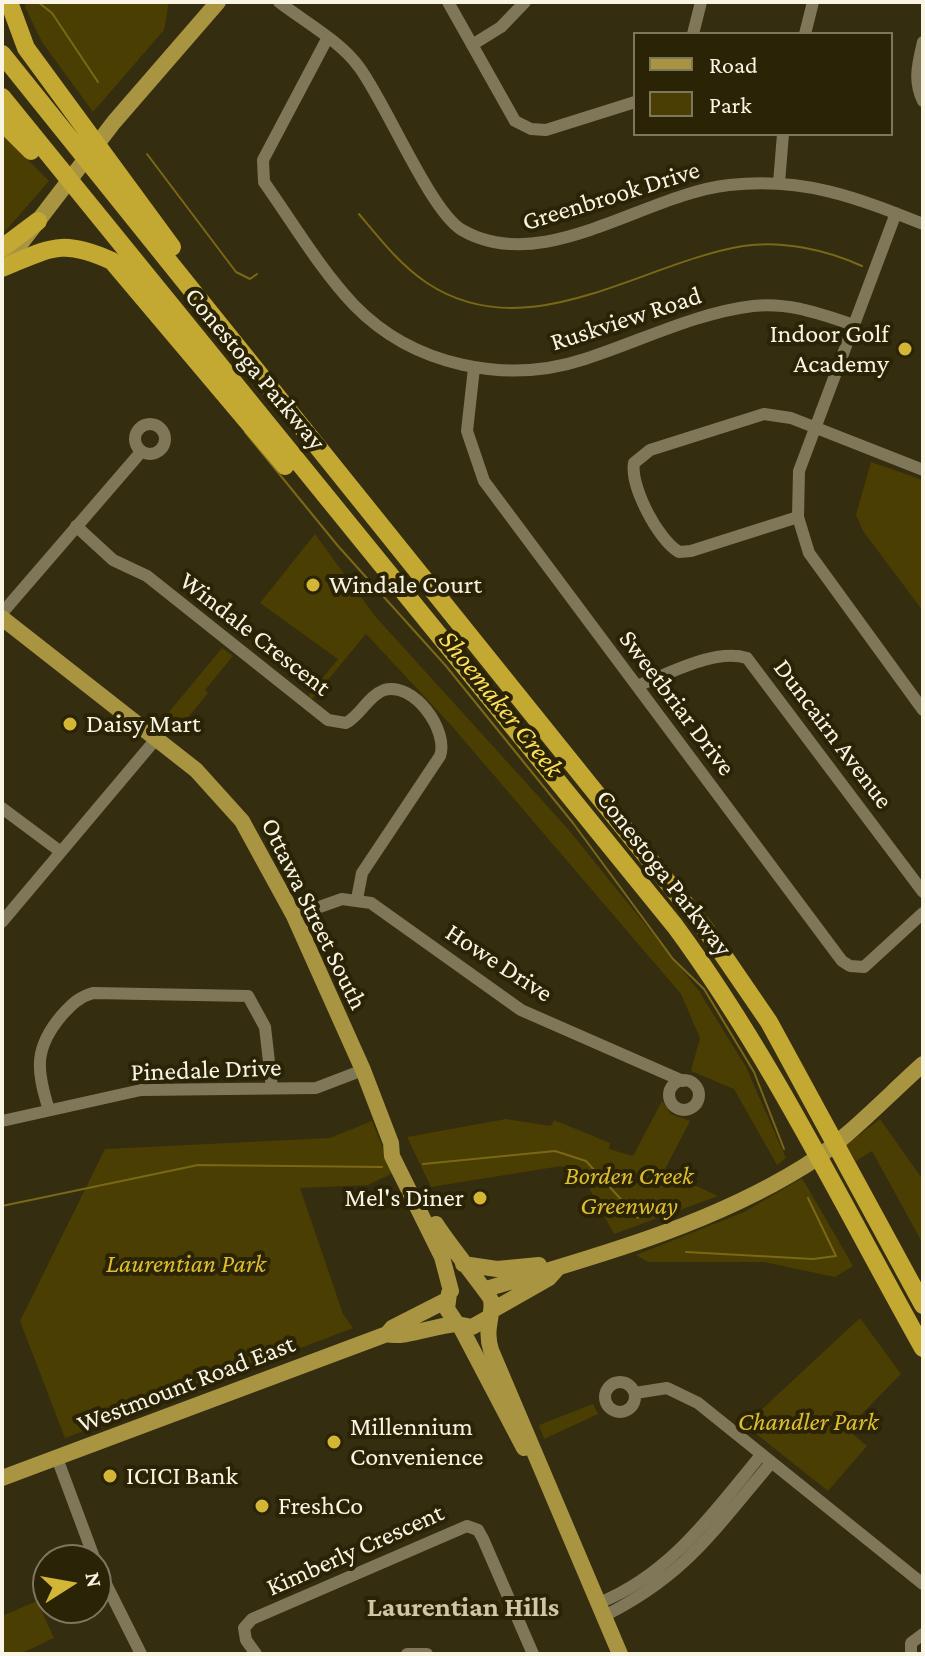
<!DOCTYPE html>
<html>
<head>
<meta charset="utf-8">
<style>
	body { margin:0 }
	#map { position:relative; width:925px; height:1656px; overflow:hidden; background:#342d10; font-family:"Crimson Pro",serif }
	canvas { display:block }
	.frame { position:absolute; inset:0; border:4px solid #f9f5e4; pointer-events:none }
	.legend { position:absolute; left:633px; top:32px; width:260px; height:104px; box-sizing:border-box; background:#2a2306; border:2px solid #7d775f; margin:0; padding:10px 14px; list-style:none; font-size:24px; color:#f9f5e4 }
	.legend li { display:flex; align-items:center; gap:16px; height:40px }
	.legend b { width:40px; border:2px solid #7d775f }
	.north { position:absolute; left:32px; top:1544px; width:80px; height:80px; box-sizing:border-box; background:#2a2306; border:2px solid #7d775f; border-radius:50%; rotate:79deg; font-size:22px; font-weight:700; line-height:32px; text-align:center; color:#f9f5e4 }
	.north::after { content:''; display:block; margin:auto; width:28px; height:36px; background:#d3b635; clip-path:polygon(50% 0,100% 100%,50% 72%,0 100%) }
</style>
</head>
<body>
<div id="map">
<canvas width="925" height="1656"></canvas>
<div class="frame"></div>
<ul class="legend">
<li><b style="height:10px;background:#a89441"></b>Road</li>
<li><b style="height:22px;background:#4b3e02"></b>Park</li>
</ul>
<div class="north">N</div>
</div>
<script>
const g = document.querySelector('canvas').getContext('2d');
g.lineJoin = 'round';
function paint(path, color) {
  g.fillStyle = color;
  g.fill(path, 'evenodd');
}
function stroke(path, color, width, dash) {
  g.strokeStyle = color;
  g.lineWidth = width;
  g.lineCap = dash ? 'butt' : 'round';
  g.setLineDash(dash || []);
  g.stroke(path);
}
function label(font, color, halo, rows, align = 'center') {
  g.font = font + ' "Crimson Pro",serif';
  g.lineWidth = 8;
  g.setLineDash([]);
  g.textBaseline = 'middle';
  g.strokeStyle = halo;
  g.fillStyle = color;
  for (const [text, x, y, turn = 0] of rows) {
    g.save();
    g.translate(x, y);
    g.rotate((+turn || 0) * Math.PI / 180);
    g.textAlign = isNaN(turn) ? turn : align;
    if (halo) g.strokeText(text, 0, 0);
    g.fillText(text, 0, 0);
    g.restore();
  }
}
const green = new Path2D(`
	M26 2H169L164 30 93 112 42 42 25 7Z
	M2 134 49 181 2 235Z
	M871 462 923 480V611L863 531 856 515Z
	M315 534 375 616 568 829 699 991 746 1067 786 1158 777 1165 734 1089 691 1071 700 1038 681 994 450 724 366 634 312 699 308 696 338 659 260 603Z
	M222 648 233 656 205 690 208 693 175 733 160 723Z
	M662 1101 671 1114 690 1121 664 1171 718 1196 614 1234 582 1175 561 1166 431 1187 407 1137 506 1119 551 1126 554 1120 610 1143 609 1149 633 1156Z
	M880 1119 923 1180V1244L872 1151 856 1161 846 1145Z
	M372 1121 393 1173 368 1185 300 1188 343 1314 353 1328 65 1438 20 1321 105 1149 330 1138Z
	M802 1178 853 1266 835 1277 764 1262H648L636 1255 744 1212Z
	M860 1318 901 1374 847 1429 867 1446 828 1491 745 1425Z
	M593 1404 598 1414 544 1439 539 1425Z
	M37 1601 54 1638 20 1654H2V1616Z`);
const stream = new Path2D(`
	M38 2 52 13 98 82
	M147 154 236 272 250 279 257 274
	M359 214C380 239 400 265 427 283 528 350 641 263 743 246 782 240 827 250 862 266
	M245 432 338 546 446 666 573 823 673 959 704 989 754 1072 784 1149
	M423 1164 555 1151 586 1161 638 1218
	M2 1206 198 1165 382 1167
	M686 1252 813 1259 836 1256 808 1198`);
const minor = new Path2D(`
	M279 2C305 22 340 41 359 67 386 103 430 211 462 230 543 277 645 194 729 185 804 177 855 197 923 224
	M448 2 515 121 531 129 546 130 635 102
	M693 34 701 2
	M805 34 813 2
	M327 39 263 160 264 182C293 223 320 269 354 305 413 366 506 385 585 359 641 341 695 313 753 306 790 302 820 314 854 325
	M923 42C918 63 913 81 923 101
	M472 45 501 27 525 2
	M779 183 783 134
	M896 213 799 471 798 517 809 553 923 710
	M474 368 467 431 484 481 842 961 850 966 864 967 923 913
	M135 439a15 15 0 1 1 30 0a15 15 0 1 1-30 0Z
	M798 517 691 551 679 552C658 540 630 486 634 463L650 450 764 414 791 418 923 470
	M76 526 113 560 147 576 328 720 346 723C361 715 368 696 384 690 414 681 449 731 440 756L362 873 357 899
	M2 613 141 452
	M637 686C669 674 714 648 747 658L923 892
	M2 808 61 852
	M294 916 342 899 371 903 521 1010 683 1081
	M2 922 156 739
	M669 1095a15 15 0 1 1 30 0a15 15 0 1 1-30 0Z
	M49 1110C36 1069 34 1048 62 1015 72 1004 79 997 93 993L248 996 265 1027 272 1088
	M2 1121 141 1090 316 1088 363 1070
	M605 1397a15 15 0 1 1 30 0a15 15 0 1 1-30 0Z
	M635 1393 667 1388 698 1403 923 1584
	M57 1458 95 1560
	M96 1564 141 1654
	M599 1603C671 1574 713 1513 761 1455
	M604 1616C686 1575 713 1531 771 1463
	M256 1654 246 1640 244 1628 252 1619 467 1526 478 1530 483 1539 533 1654
	M407 1654H427
	M911 1654V1643L923 1634`);
const major = new Path2D(`
	M2 268 114 122 218 2
	M2 618 196 770 242 821 294 916 363 1070 391 1143 392 1156 442 1257 451 1291
	M436 1224C444 1238 490 1295 491 1300 494 1316 484 1328 491 1350L620 1654
	M463 1264 497 1269 539 1265
	M486 1289C593 1257 706 1227 803 1167 843 1143 887 1096 923 1064
	M449 1293 447 1309 457 1324 472 1327 488 1318
	M491 1311 549 1278 557 1269
	M460 1326 524 1448
	M387 1334C403 1339 437 1325 457 1324
	M2 1478 387 1334 392 1328 447 1300`);
const highway = new Path2D(`
	M9 2 26 48 172 247
	M2 54 706 930 769 1022 923 1305
	M2 97 675 926C772 1058 843 1206 923 1348
	M2 122 31 151
	M2 248 38 221
	M2 268C51 248 61 238 112 261L285 466`);
const markers = [
	[905,349,8,"#d3b635"],
	[313,585,8,"#d3b635"],
	[70,724,8,"#d3b635"],
	[480,1198,8,"#d3b635"],
	[334,1442,8,"#d3b635"],
	[110,1476,8,"#d3b635"],
	[262,1506,8,"#d3b635"]
];
const streetNames = [
	["Greenbrook Drive",611,196,-17],
	["Ruskview Road",626,319,-18],
	["Conestoga Parkway",255,369,50],
	["Windale Crescent",255,634,38],
	["Sweetbriar Drive",677,703,53],
	["Duncairn Avenue",833,734,53],
	["Conestoga Parkway",664,873,52],
	["Ottawa Street South",314,914,64],
	["Howe Drive",499,963,33],
	["Pinedale Drive",206,1070,-2],
	["Westmount Road East",186,1384,-21],
	["Kimberly Crescent",355,1550,-24]
];
const poiNames = [
	["Indoor Golf",889,334,"right"],
	["Academy",889,364,"right"],
	["Windale Court",329,585],
	["Daisy Mart",86,724],
	["Mel's Diner",464,1198,"right"],
	["Millennium",350,1427],
	["Convenience",350,1457],
	["ICICI Bank",126,1476],
	["FreshCo",278,1506]
];
const parkNames = [
	["Borden Creek",629,1176],
	["Greenway",629,1206],
	["Laurentian Park",186,1264],
	["Chandler Park",808,1422]
];
const waterNames = [
	["Shoemaker Creek",501,704,51]
];
const neighbourhoodNames = [
	["Laurentian Hills",463,1607]
];
paint(green, '#4b3e02');
stroke(stream, '#7a6817', 2);
stroke(minor, '#7f7758', 12);
stroke(major, '#a89441', 16);
stroke(highway, '#c3a832', 18);
for (const [x, y, r, color] of markers) {
  const dot = new Path2D();
  dot.arc(x, y, r, 0, 2 * Math.PI);
  g.fillStyle = color;
  g.fill(dot);
  stroke(dot, '#2a2306', 3);
}
label('26px', '#f9f5e4', '#2a2306', streetNames);
label('26px', '#f9f5e4', '#2a2306', poiNames, 'left');
label('italic 26px', '#ddbe30', '#2a2306', parkNames);
label('italic 28px', '#fedf59', '#2a2306', waterNames);
label('bold 28px', '#cec6a4', '#2a2306', neighbourhoodNames);
</script>
</body>
</html>
